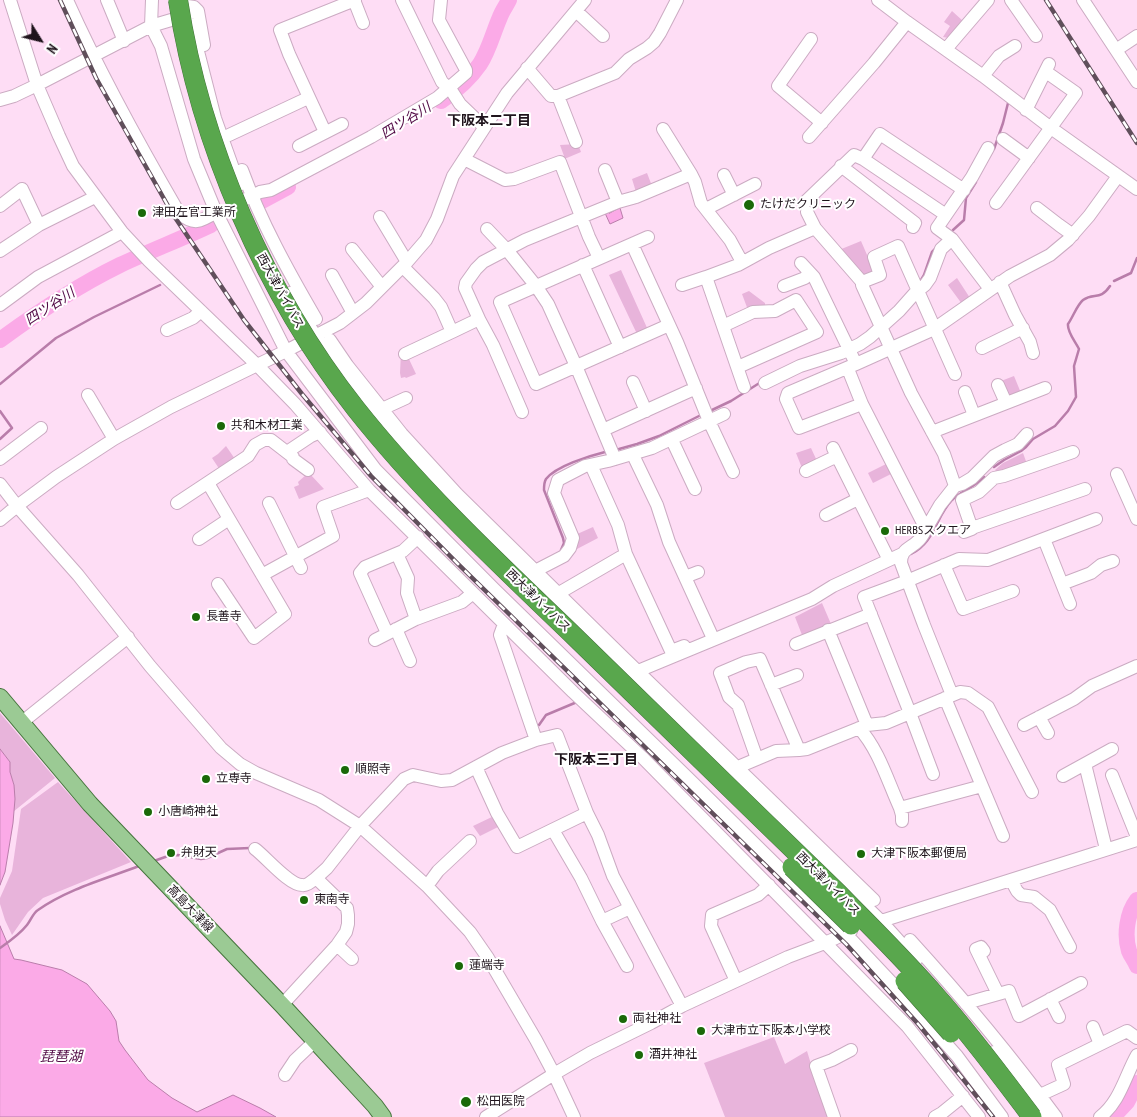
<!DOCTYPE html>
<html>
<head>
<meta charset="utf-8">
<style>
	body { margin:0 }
	#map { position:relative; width:1137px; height:1117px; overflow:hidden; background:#feddf5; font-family:"PT Sans Narrow",sans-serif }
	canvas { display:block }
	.north { position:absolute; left:15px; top:15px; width:50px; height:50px; -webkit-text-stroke:4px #fff; paint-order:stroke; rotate:126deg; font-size:14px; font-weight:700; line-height:20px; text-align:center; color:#1f141c }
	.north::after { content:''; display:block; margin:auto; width:18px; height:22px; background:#1f141c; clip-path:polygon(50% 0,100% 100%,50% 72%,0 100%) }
</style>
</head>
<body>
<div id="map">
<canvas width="1137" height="1117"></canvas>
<div class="north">N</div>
</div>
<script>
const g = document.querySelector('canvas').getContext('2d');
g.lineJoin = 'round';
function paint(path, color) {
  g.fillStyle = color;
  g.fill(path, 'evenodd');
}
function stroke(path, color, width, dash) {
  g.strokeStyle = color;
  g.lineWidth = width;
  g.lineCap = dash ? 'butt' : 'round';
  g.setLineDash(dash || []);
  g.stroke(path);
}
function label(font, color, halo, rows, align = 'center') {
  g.font = font + ' "PT Sans Narrow","Noto Sans JP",sans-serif';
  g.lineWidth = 4;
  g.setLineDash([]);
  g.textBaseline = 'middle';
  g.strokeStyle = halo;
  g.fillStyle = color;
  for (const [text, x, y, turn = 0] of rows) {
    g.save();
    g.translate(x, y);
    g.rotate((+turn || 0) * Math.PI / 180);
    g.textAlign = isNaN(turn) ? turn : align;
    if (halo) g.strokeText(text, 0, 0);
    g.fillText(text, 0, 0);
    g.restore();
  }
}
const green = new Path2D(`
	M952 11 963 21 949 38 943 37 950 26 944 22Z
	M578 144 581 152 562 160 561 158 564 156 560 145Z
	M647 173 652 186 636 192 632 179Z
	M861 241 874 271 862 276 839 250Z
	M621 270 648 330 637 334 609 275Z
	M957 278 970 298 962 304 948 285Z
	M749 291 765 303V308L748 310 742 294Z
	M401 352 408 357 416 374 406 378 405 377 401 378 400 373Z
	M1014 376 1021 393 1011 397 1006 394 1001 381Z
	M226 446 235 459 220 470 212 458 218 454Z
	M811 448 817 461 802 468 796 453Z
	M1023 453 1027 464 1003 472 996 471 995 470 1003 463Z
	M888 463 893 473 873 483 868 473Z
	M307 474H310L324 489 299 499 294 487 299 485 298 482Z
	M593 527 598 538 577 549 575 545V535Z
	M822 603 831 624 802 635 795 617Z
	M0 713 55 778 13 812 14 785 10 772V762L0 749Z
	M58 782 131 862 43 898 28 912 12 935 5 920 0 904V898L12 871 21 809Z
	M494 816 500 826 480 836 473 826Z
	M774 1037 785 1064 807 1051 827 1117H725L704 1063Z`);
const water = new Path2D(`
	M620 208 623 218 610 224 605 213 608 212 609 213Z
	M0 749 10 762V772L14 785 15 799 13 823 5 872 0 885Z
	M0 926 14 959 21 960 62 970 87 984 110 1011 116 1021 119 1041 125 1050 148 1080 172 1098 197 1112 233 1095 260 1108 276 1117H0Z`);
const stream = new Path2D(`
	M994 149 1003 123 1008 103
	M953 230 964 220 966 198 976 182
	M921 280 924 275 932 252 935 249
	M1114 281 1131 273 1137 258
	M0 384 56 338 94 317 160 285
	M712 410 731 401 761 382
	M0 411 12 428 0 439
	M619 449 637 444 659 436 699 416
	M994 467 1004 460 1021 451 1026 447 1033 439 1055 426 1068 411 1076 397 1074 366 1079 349C1075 341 1067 332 1068 324 1073 317 1077 305 1083 300 1094 292 1100 301 1110 286
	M561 550 564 543 563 538 544 490C544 486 544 482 546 479 556 466 589 456 605 452
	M911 554C935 542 935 518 952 500 961 491 975 487 984 477
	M539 725 546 715 577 702
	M154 861 168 856 178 855 201 859 207 858 227 849 250 848
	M0 948C10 941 19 935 27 925 31 920 33 913 38 910 68 889 105 879 139 866`);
const river = new Path2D(`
	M441 101C456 91 469 80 480 64 489 50 493 33 500 17 502 11 506 6 509 0
	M262 201 288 187
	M0 340C38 312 77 286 120 265 150 251 181 239 211 225
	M1137 900C1127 913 1124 935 1129 951 1131 956 1135 961 1137 966
	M1113 1117 1127 1102 1137 1083`);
const minor = new Path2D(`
	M10 0 37 85 59 136 73 166 122 232 149 261 257 365 295 404 369 490 573 692 642 757 907 1026 979 1117
	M67 0C100 74 139 144 179 213 194 226 200 222 216 212
	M107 0 124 41
	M152 0 151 26 161 46 194 159 216 212 286 351 376 470 494 589 687 777 845 933 892 983 957 1056 1002 1117
	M354 0 363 23
	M402 0 442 82 451 90 460 104 484 127
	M878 0 907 22 983 76 1051 128 1137 189
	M1011 0 1036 36
	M1083 0 1137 82
	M187 6 194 7 198 11 204 45
	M576 11 603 36
	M191 24 215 118 239 185
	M811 39 778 86 822 123
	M946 49 988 0
	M1116 50 1137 36
	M527 68 551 96H558L615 73 629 59 647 48 654 42 660 33 677 0
	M983 76 999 56 1015 46
	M558 96 576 142
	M0 100 14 96 37 85 151 26 188 15
	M1026 110 1049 64
	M663 129 691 174 695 182 701 203 730 240 742 262
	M325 132 289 54 280 30 355 0
	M229 135 308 98
	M809 137 874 63 907 22
	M1003 139 1029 158
	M299 146 342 124
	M988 148 972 177 937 228 952 239 990 289
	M464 159 505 180 514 179 560 162 589 237 599 258
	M863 159 880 134 964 190
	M841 166 915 223 913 227
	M242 170C261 222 288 271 316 319
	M605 170 618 202
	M724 175 734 195
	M246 199 260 192 271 190 371 137 437 98 466 73V70L439 20 441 0
	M804 203 854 155 863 159 946 215
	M996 203 1076 93 1049 74
	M0 206 22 189 39 225
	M1037 208 1059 225 1073 235
	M706 209 755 184
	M807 212 815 228 862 282
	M380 217 407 262
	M487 229 507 250 536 286 548 304 576 366 615 459
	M648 237 500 302 536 384 669 325
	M632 244 677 342 709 421 733 472
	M352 249 382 287
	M0 251 39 225 95 197
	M801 263 814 277 856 364 788 393 786 399 799 428 862 404
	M583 265 620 347
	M403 267 434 298 441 307 452 332 405 354
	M332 275 353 313
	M706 277 744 387
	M1000 282 1015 315 1030 342 1033 353
	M682 285 706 277 738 265 769 248 815 228
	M784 286 805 278 809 272
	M290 293C309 329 333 362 358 394 421 475 496 546 569 618 673 719 777 820 881 921L916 960
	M0 305 38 277 122 232
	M479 319 465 288 466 283 476 269 483 262 525 240 618 202 636 197 691 174
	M723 326 753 312 775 311 796 300 817 332 738 367
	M167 330 193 318 201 311
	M452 332 479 319 493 345 522 412
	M330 340 347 365
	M982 348 1023 328
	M856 364 934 329 1010 276 1050 255 1068 240 1089 216 1118 176
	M848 369 862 404 926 529C924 533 922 537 919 540 911 549 901 548 901 563L924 625 952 695
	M340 371 347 365 402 434 457 494 624 658 874 900
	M633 382 646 411
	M765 383 800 366 841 353 860 344 870 337 899 311 915 293 925 285 930 278 941 249 952 239
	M998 385 1006 403
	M965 392 974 415
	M88 395 114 439
	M382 409 406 398
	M603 430 696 388
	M932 432 1045 388
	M672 440 695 489
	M833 448 889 560
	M287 452 311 436 320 432
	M633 455 657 505 669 542 711 634
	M0 459 41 428
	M591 465 618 525 626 554 671 651 684 646
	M806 471 837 456
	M1117 474 1137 519
	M208 483 285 614 254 638 218 584
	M0 484 17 506 78 575 150 666 221 748 240 764 256 773 319 800 360 826 427 886 470 932 488 958 536 1040 554 1074 574 1117
	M955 486 944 454 911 393 862 285V282L880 275 874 257 898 246 955 374
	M177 503 248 456 255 445 264 440H271L293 457V459L308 470
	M269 503 301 568
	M826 515 858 499
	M0 520 17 506 56 477 114 439 171 407 286 351 340 323 366 303 407 262 426 240 437 219 453 176 507 93 585 0
	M972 528 1085 489
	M926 529 940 505 955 486 962 484 972 478 994 456 1005 450 1018 444 1027 434
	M964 532 972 529 962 500 979 492 994 478 1004 476 1073 452
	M199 539 229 519
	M1044 539 1070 604
	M397 554 408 578 407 593 416 619
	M944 565 963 609 1013 591
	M535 571 564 556 570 548 573 538 554 493 558 480 585 466 608 461 652 448 724 414
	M262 575 333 536 323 507 369 490
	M685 577 698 572
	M1062 584 1091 573 1101 565 1113 561
	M559 593 626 554
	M504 624 500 635 536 740
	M396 629 410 661
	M828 630 867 725
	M387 633 360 573 365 567 403 551 418 537
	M375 640 416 619 462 602 473 593
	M796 644 871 614
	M638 671 812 599 833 586 902 554
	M771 685 797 675
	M945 698 1003 836
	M1039 717 1048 733
	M21 723 128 637
	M1024 725 1074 699 1092 686 1137 666
	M859 728C879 750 888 782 900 808L902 815V821
	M757 759 738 705 729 697 720 673 746 662 760 659 799 750
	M1085 764 1106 849
	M476 767 497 813 517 847 587 813
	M738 767 776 751 799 750 807 749 867 725 886 723 960 692 968 693 988 707 1032 792
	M933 774 910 713 864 597 907 581 959 559 988 560 1096 519
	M1112 775 1137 837
	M1063 776 1112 749
	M900 808 982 786
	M553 830 581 878 602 921 627 966
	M255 849C266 857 289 885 302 885 307 886 312 881 316 878
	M1011 880 1017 891 1021 895 1034 897 1050 910 1070 947
	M427 886 438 871 470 841
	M602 921 630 908
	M875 923 1137 840
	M910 940C961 996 1011 1056 1056 1117
	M337 945 352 959
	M984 951 981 947 976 949 998 994
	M736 981 711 926 712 915 758 895 769 885
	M1050 999 1059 1017
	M966 1004 970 1002 1009 991 1019 1016 1081 983
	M282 1005 337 945 346 932 348 924V915L347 908 316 878 327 868 360 826 404 779 413 775 441 781 452 780 502 753 536 740 557 735 587 813 598 835 613 876 682 1006
	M1093 1027 1100 1044
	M994 1052 1031 1099 1044 1117
	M285 1075 295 1060 315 1041
	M1040 1095 1064 1084 1058 1065 1127 1031 1137 1038
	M486 1117 554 1074 590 1053 651 1023 682 1006 788 957 825 943 851 931
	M834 1117 816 1066 832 1060 851 1050
	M935 1117 942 1113 963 1096
	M1100 1117C1120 1102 1125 1076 1137 1055`);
const major = new Path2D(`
	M0 697 90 804 282 1005 375 1106 383 1117`);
const rail = new Path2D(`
	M60 0 96 78 172 213 244 320 302 394 371 476 457 563 846 944 919 1025 963 1079 993 1117
	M1046 0 1137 143`);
const highwayBridge = new Path2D(`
	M178 0C200 144 266 295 356 409 421 491 498 563 573 635 662 722 750 808 839 894 872 928 906 961 937 997 971 1035 1001 1076 1032 1117
	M792 867 851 925
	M905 981 951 1033`);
const markers = [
	[749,205,6,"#1a6908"],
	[142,213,5,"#1a6908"],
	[221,426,5,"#1a6908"],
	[885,531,5,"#1a6908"],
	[196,617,5,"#1a6908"],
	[345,770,5,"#1a6908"],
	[206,779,5,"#1a6908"],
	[148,812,5,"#1a6908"],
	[171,853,5,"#1a6908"],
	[861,854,5,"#1a6908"],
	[304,900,5,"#1a6908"],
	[459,966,5,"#1a6908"],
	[623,1019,5,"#1a6908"],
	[701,1031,5,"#1a6908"],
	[639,1055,5,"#1a6908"],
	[466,1102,6,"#1a6908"]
];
const poiNames = [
	["たけだクリニック",760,205],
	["津田左官工業所",152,213],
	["共和木材工業",231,426],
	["HERBSスクエア",895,531],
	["長善寺",206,617],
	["順照寺",355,770],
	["立専寺",216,779],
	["小唐崎神社",158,812],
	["弁財天",181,853],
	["大津下阪本郵便局",871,854],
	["東南寺",314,900],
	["蓮端寺",469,966],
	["両社神社",633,1019],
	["大津市立下阪本小学校",711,1031],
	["酒井神社",649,1055],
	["松田医院",477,1102]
];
const streetNames = [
	["西大津バイパス",280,291,61],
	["西大津バイパス",538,601,44],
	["西大津バイパス",828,884,45],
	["高島大津線",190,909,46]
];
const waterNames = [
	["四ツ谷川",406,121,-32],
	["四ツ谷川",50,307,-33],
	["琵琶湖",61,1057]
];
const neighbourhoodNames = [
	["下阪本二丁目",489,121],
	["下阪本三丁目",596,760]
];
paint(green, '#e8b4db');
paint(water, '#fbaae7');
stroke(water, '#b97daa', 1);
stroke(stream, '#b97daa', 2.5);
stroke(river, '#fbaae7', 16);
stroke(minor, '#cbabc2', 14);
stroke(major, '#45743c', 18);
stroke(minor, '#fff', 12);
stroke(major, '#9bca94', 16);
stroke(rail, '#604f5b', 4.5);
stroke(rail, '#fff', 2.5, [8]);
stroke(highwayBridge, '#45743c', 20, []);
stroke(highwayBridge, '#59a74d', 19);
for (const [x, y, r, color] of markers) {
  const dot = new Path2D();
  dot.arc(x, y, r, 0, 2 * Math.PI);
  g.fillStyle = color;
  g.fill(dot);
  stroke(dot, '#fff', 2);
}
label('12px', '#1f141c', '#fff', poiNames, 'left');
label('12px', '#1f141c', '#fff', streetNames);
label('italic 14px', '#510a45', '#fff', waterNames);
label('bold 14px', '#1f141c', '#fff', neighbourhoodNames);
</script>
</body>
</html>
